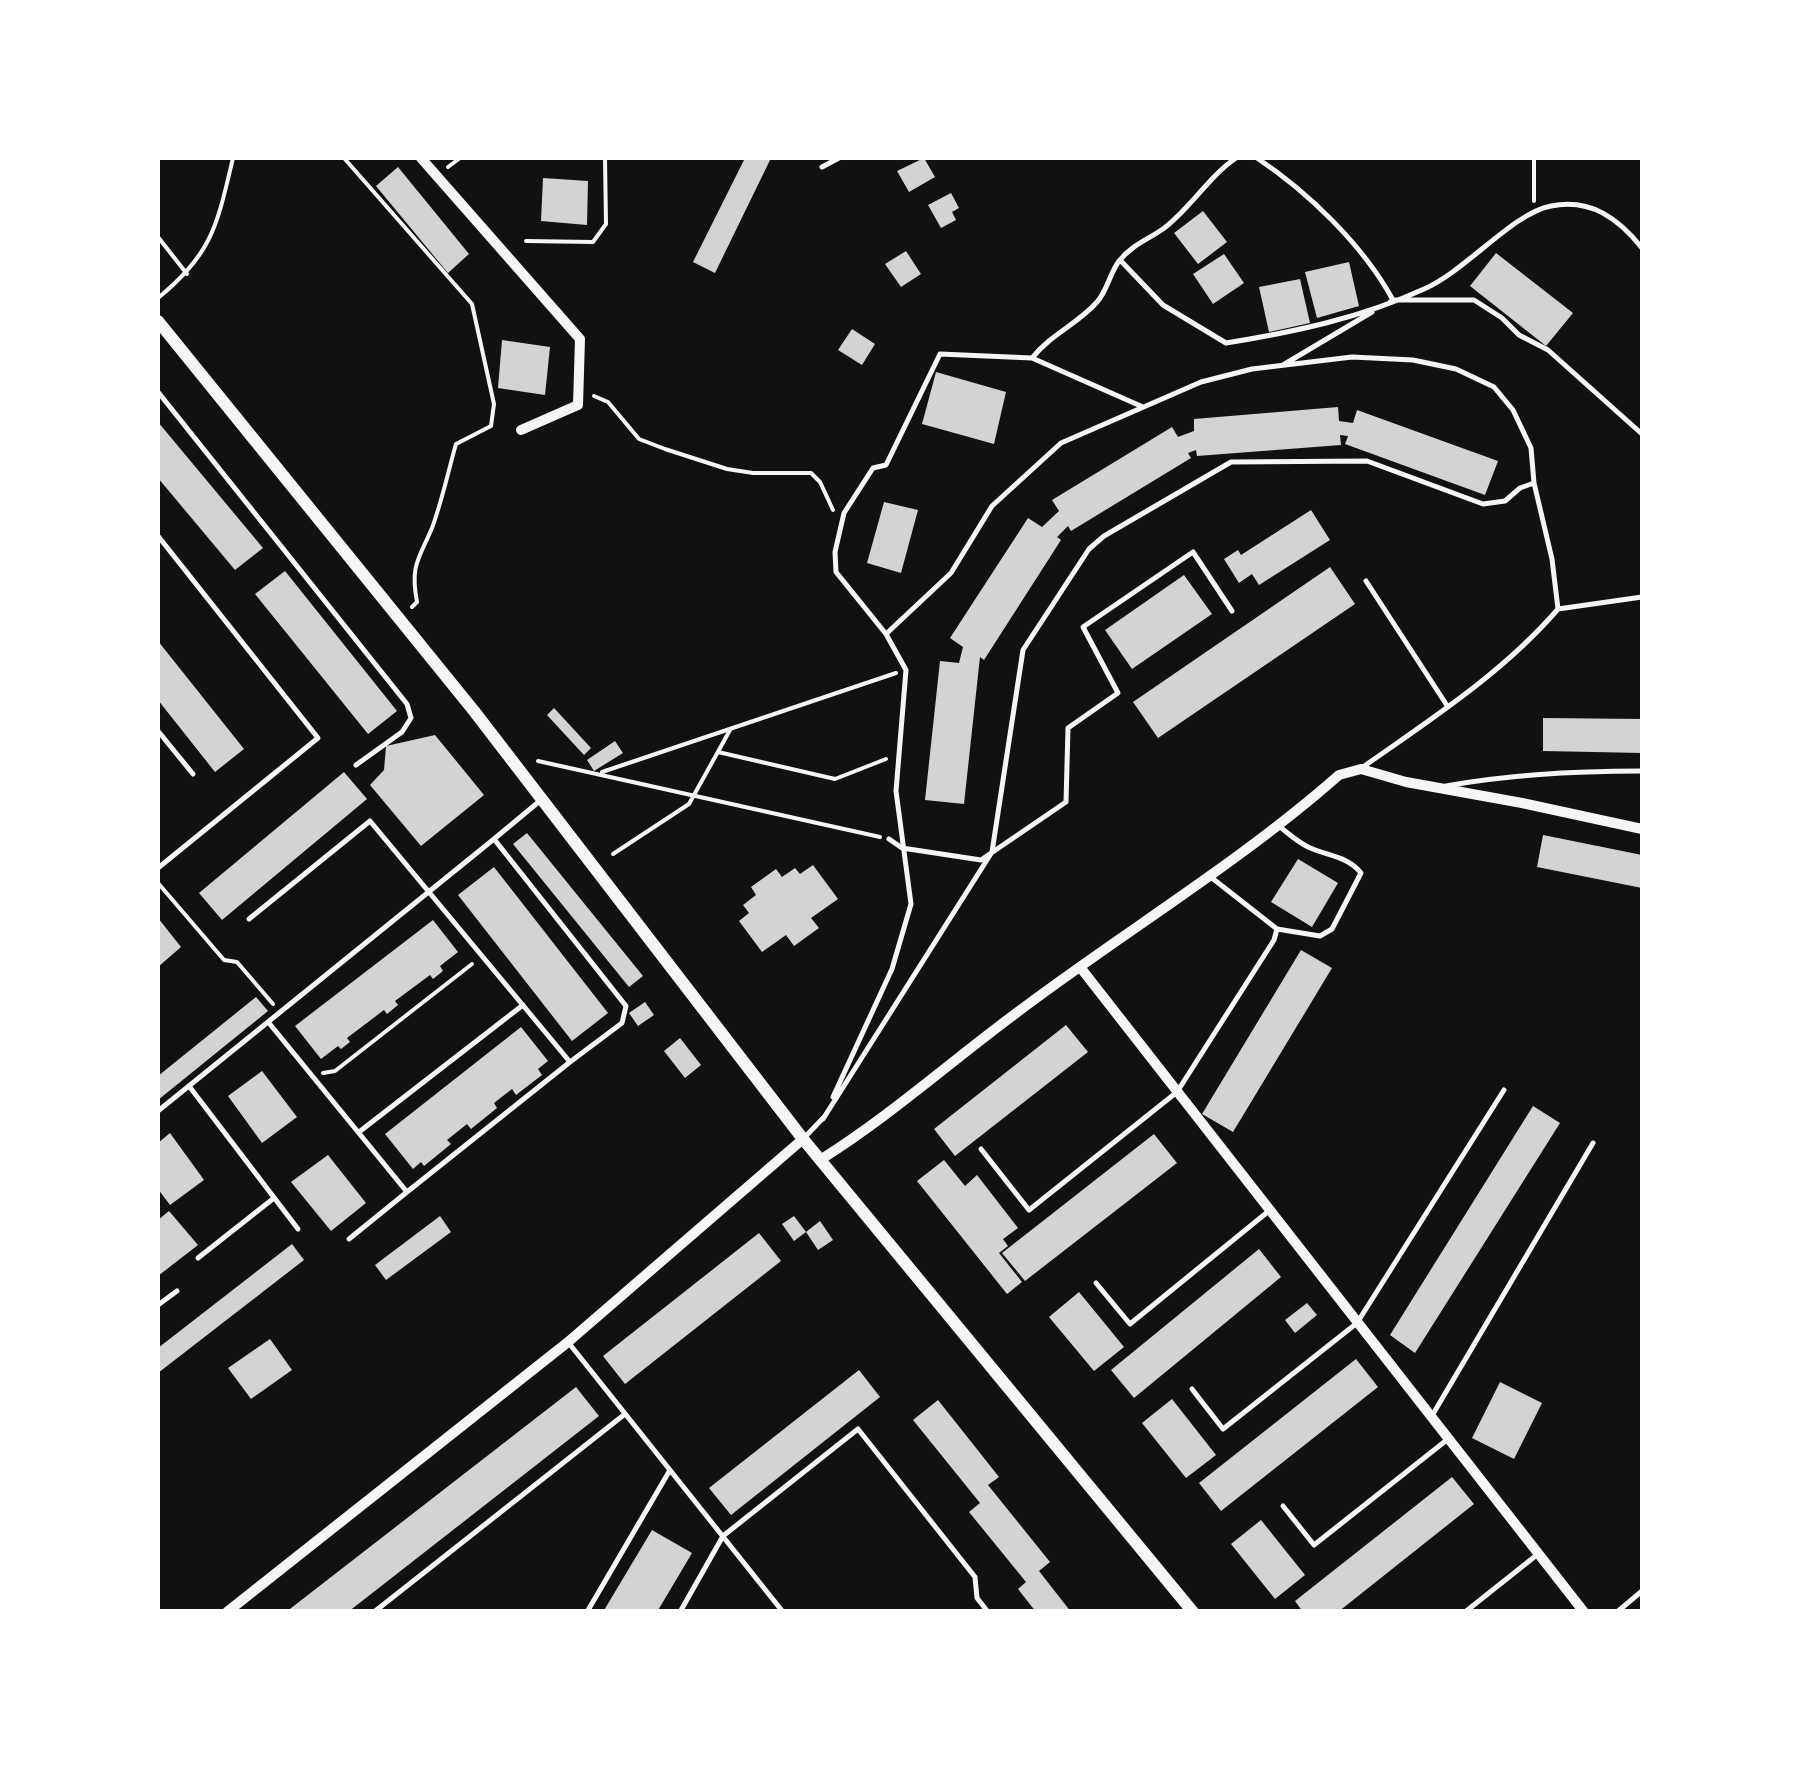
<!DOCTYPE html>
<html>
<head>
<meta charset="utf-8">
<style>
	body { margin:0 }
	#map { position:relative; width:1800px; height:1769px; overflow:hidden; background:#111; font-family:Merriweather,serif }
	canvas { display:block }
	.frame { position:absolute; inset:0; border:160px solid #fff; pointer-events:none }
</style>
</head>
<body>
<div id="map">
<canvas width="1800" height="1769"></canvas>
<div class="frame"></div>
</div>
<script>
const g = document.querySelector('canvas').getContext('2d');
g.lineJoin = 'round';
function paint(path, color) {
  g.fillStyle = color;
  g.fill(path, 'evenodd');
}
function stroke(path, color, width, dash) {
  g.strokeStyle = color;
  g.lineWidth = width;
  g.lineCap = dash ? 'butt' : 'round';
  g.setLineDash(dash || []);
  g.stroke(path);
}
const building = new Path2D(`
	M745 158H771L715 273 693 262Z
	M924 158 935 177 909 192 897 171Z
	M398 167 469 254 448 273 376 186Z
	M543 178 588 181 587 225 541 221Z
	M951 193 959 208 952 212 956 220 941 228 928 205Z
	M1203 211 1227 242 1198 264 1174 233Z
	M906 251 921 274 901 287 885 264Z
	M1496 253 1573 313 1546 346 1470 286Z
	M1224 254 1244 283 1213 304 1193 274Z
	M1349 262 1359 306 1317 318 1305 272Z
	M1300 279 1310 323 1269 332 1259 287Z
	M852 329 875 344 862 365 838 350Z
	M502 340 550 347 545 395 498 388Z
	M936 372 1006 392 994 444 922 424Z
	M1338 407 1339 421 1353 423 1357 410 1498 461 1485 495 1345 444 1348 436 1340 435 1341 445 1197 456 1196 450 1188 453 1191 458 1071 531 1068 526 1057 537 1061 540 984 660 980 657 964 804 925 800 940 661 959 663 963 647 950 638 1028 518 1042 527 1059 511 1052 500 1172 427 1178 437 1194 431V419Z
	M158 422 263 548 235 570 158 478Z
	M884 502 918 510 901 573 867 563Z
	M1311 510 1330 540 1259 585 1252 574 1239 583 1224 559 1238 550 1241 555Z
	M1330 567 1355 604 1158 738 1133 702Z
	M285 571 397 711 368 734 255 594Z
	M1184 575 1212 614 1132 669 1105 630Z
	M158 641 244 749 215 772 158 700Z
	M554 708 591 748 584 755 547 715Z
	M1543 718 1642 719V753L1543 751Z
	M435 735 484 795 421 846 370 785 384 770 386 746Z
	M615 741 623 753 594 771 587 760Z
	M344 772 367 799 222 920 199 893Z
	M527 833 643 976 629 987 513 844Z
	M1543 835 1642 855V888L1537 867Z
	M1298 859 1338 883 1312 927 1271 902Z
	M813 865 838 899 811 918 819 928 794 946 786 935 762 952 739 921 749 913 743 905 756 895 751 887 776 869 782 877 795 868 800 874Z
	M494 867 608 1013 572 1041 458 895Z
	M158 918 181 947 158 967Z
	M433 920 458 952 440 966 443 971 433 979 430 975 395 1001 398 1005 387 1014 384 1010 347 1038 350 1042 341 1049 338 1046 321 1059 295 1026Z
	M1301 950 1332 968 1233 1132 1202 1114Z
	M256 997 268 1011 158 1100V1076Z
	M645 1002 654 1015 638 1026 629 1013Z
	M1066 1025 1088 1052 955 1156 934 1129Z
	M521 1027 548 1061 538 1069 542 1075 516 1095 512 1089 494 1103 497 1108 471 1129 467 1124 447 1140 451 1144 424 1166 421 1162 413 1169 385 1134Z
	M680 1038 701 1065 685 1078 664 1051Z
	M262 1071 297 1117 262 1143 228 1096Z
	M1533 1106 1560 1123 1415 1353 1390 1335Z
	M170 1133 204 1180 170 1205 158 1189V1143Z
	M1154 1134 1177 1163 1025 1281 1002 1253Z
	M328 1155 366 1203 331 1231 291 1182Z
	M944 1160 965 1186 977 1175 1018 1228 1003 1239 1008 1246 999 1253 1022 1282 1007 1294 917 1181Z
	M169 1211 198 1245 158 1276V1220Z
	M440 1216 451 1232 386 1280 375 1265Z
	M794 1216 806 1232 820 1221 833 1240 818 1250 806 1232 794 1241 782 1224Z
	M759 1233 781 1261 625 1384 603 1356Z
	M292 1244 304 1260 158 1373V1348Z
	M1259 1249 1281 1277 1134 1398 1111 1370Z
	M1079 1292 1124 1347 1094 1371 1049 1317Z
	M1307 1303 1317 1315 1295 1333 1285 1320Z
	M270 1339 292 1370 251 1399 228 1368Z
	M1356 1359 1378 1387 1221 1511 1199 1483Z
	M859 1370 880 1397 731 1515 709 1488Z
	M1500 1382 1542 1403 1514 1459 1472 1438Z
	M576 1387 599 1416 348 1612H286Z
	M1172 1399 1216 1455 1186 1478 1142 1423Z
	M938 1400 999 1477 988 1485 1050 1562 1039 1571 1071 1612H1036L1018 1589 1026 1582 969 1512 980 1503 913 1420Z
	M1452 1477 1474 1504 1338 1612H1303L1295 1601Z
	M1261 1520 1305 1575 1275 1599 1231 1544Z
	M652 1530 692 1553 657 1612H603Z`);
const path = new Path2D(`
	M344 158 472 304 494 404 491 426 456 444C448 472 442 501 432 528 419 559 410 565 417 602L412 607
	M448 167 460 158
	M1534 201V158
	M158 237 187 274
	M526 241 593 242 606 224 605 158
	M158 298C213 253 217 225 233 158
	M594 396 608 402 639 439 665 449 727 469 753 473H811L820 482 833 510
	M718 752 835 779 886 759
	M538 761 880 837
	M602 772 896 673
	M613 854 689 804 730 730
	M158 883 224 960 237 962 273 1004
	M323 1073 335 1071 472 964`);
const service = new Path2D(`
	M1257 158C1308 192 1363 245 1393 300L1390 302
	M822 167 839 158
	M1120 260 1163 305 1226 343C1294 332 1361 318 1424 289 1467 270 1513 213 1551 206 1591 198 1619 219 1642 248
	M1396 300H1474L1502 318 1519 335 1548 350 1642 434
	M1032 358C1052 333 1078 324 1097 302 1107 291 1110 273 1119 261 1132 245 1147 240 1163 229 1191 208 1208 177 1236 158
	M1283 365 1372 312
	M158 392 407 704 411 718 402 732 356 765
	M158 536 318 738 158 868
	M1366 581 1448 707
	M1558 609 1642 597
	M886 634 951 573 992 506 1061 443 1201 382 1252 369 1352 357 1413 360 1456 369 1494 387 1513 410 1531 448 1534 483 1552 559 1558 609C1504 672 1430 720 1363 767
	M158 731 193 774
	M1446 786C1512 774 1576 771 1642 771
	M889 839 902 848 981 860 1066 802 1068 728 1118 693 1083 627 1193 552 1232 611
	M249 919 370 821 570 1062 622 1023 626 1006 494 839 541 800
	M1277 929 1320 936 1332 929 1361 873C1348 856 1327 856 1308 847 1298 842 1289 834 1280 827
	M269 1023 407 1192 570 1062
	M189 1086 298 1229
	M833 1097 892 969 911 904 896 791 906 670 886 634 836 572 835 552 844 513 873 468 886 465 940 354 1032 358 1143 407
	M158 1111 494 839
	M823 1119 992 852 1023 650 1089 549 1104 536 1231 462 1367 461 1483 504 1505 501 1520 488 1534 483
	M359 1132 523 1005
	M805 1137 825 1116
	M981 1149 1029 1210 1177 1092 1274 940 1277 929 1212 878
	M349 1239 407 1192
	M198 1258 274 1198
	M1096 1283 1130 1324 1270 1210
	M158 1305 177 1291
	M568 1342 783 1612
	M1192 1389 1223 1429 1357 1323 1504 1090
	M1433 1414 1593 1143
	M1283 1506 1314 1545 1448 1439
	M374 1612 625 1414
	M587 1612 670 1470
	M680 1612 723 1536 858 1429 975 1577 977 1598 988 1612
	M1465 1612 1538 1554
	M1617 1612 1642 1591`);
const minor = new Path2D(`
	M421 158 580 339 578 405 521 430
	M1080 967 1584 1612
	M820 1160C890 1116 949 1063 1015 1014 1122 933 1238 864 1339 775L1361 769 1406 782 1522 803 1642 829
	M227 1612 568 1342 803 1139`);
const tertiary = new Path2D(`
	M158 321 474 711 803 1139 1193 1612`);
paint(building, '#d3d3d3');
stroke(path, '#f5f5f5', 4);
stroke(service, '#f5f5f5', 5);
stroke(minor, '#f5f5f5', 10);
stroke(tertiary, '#f5f5f5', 12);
</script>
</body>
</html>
